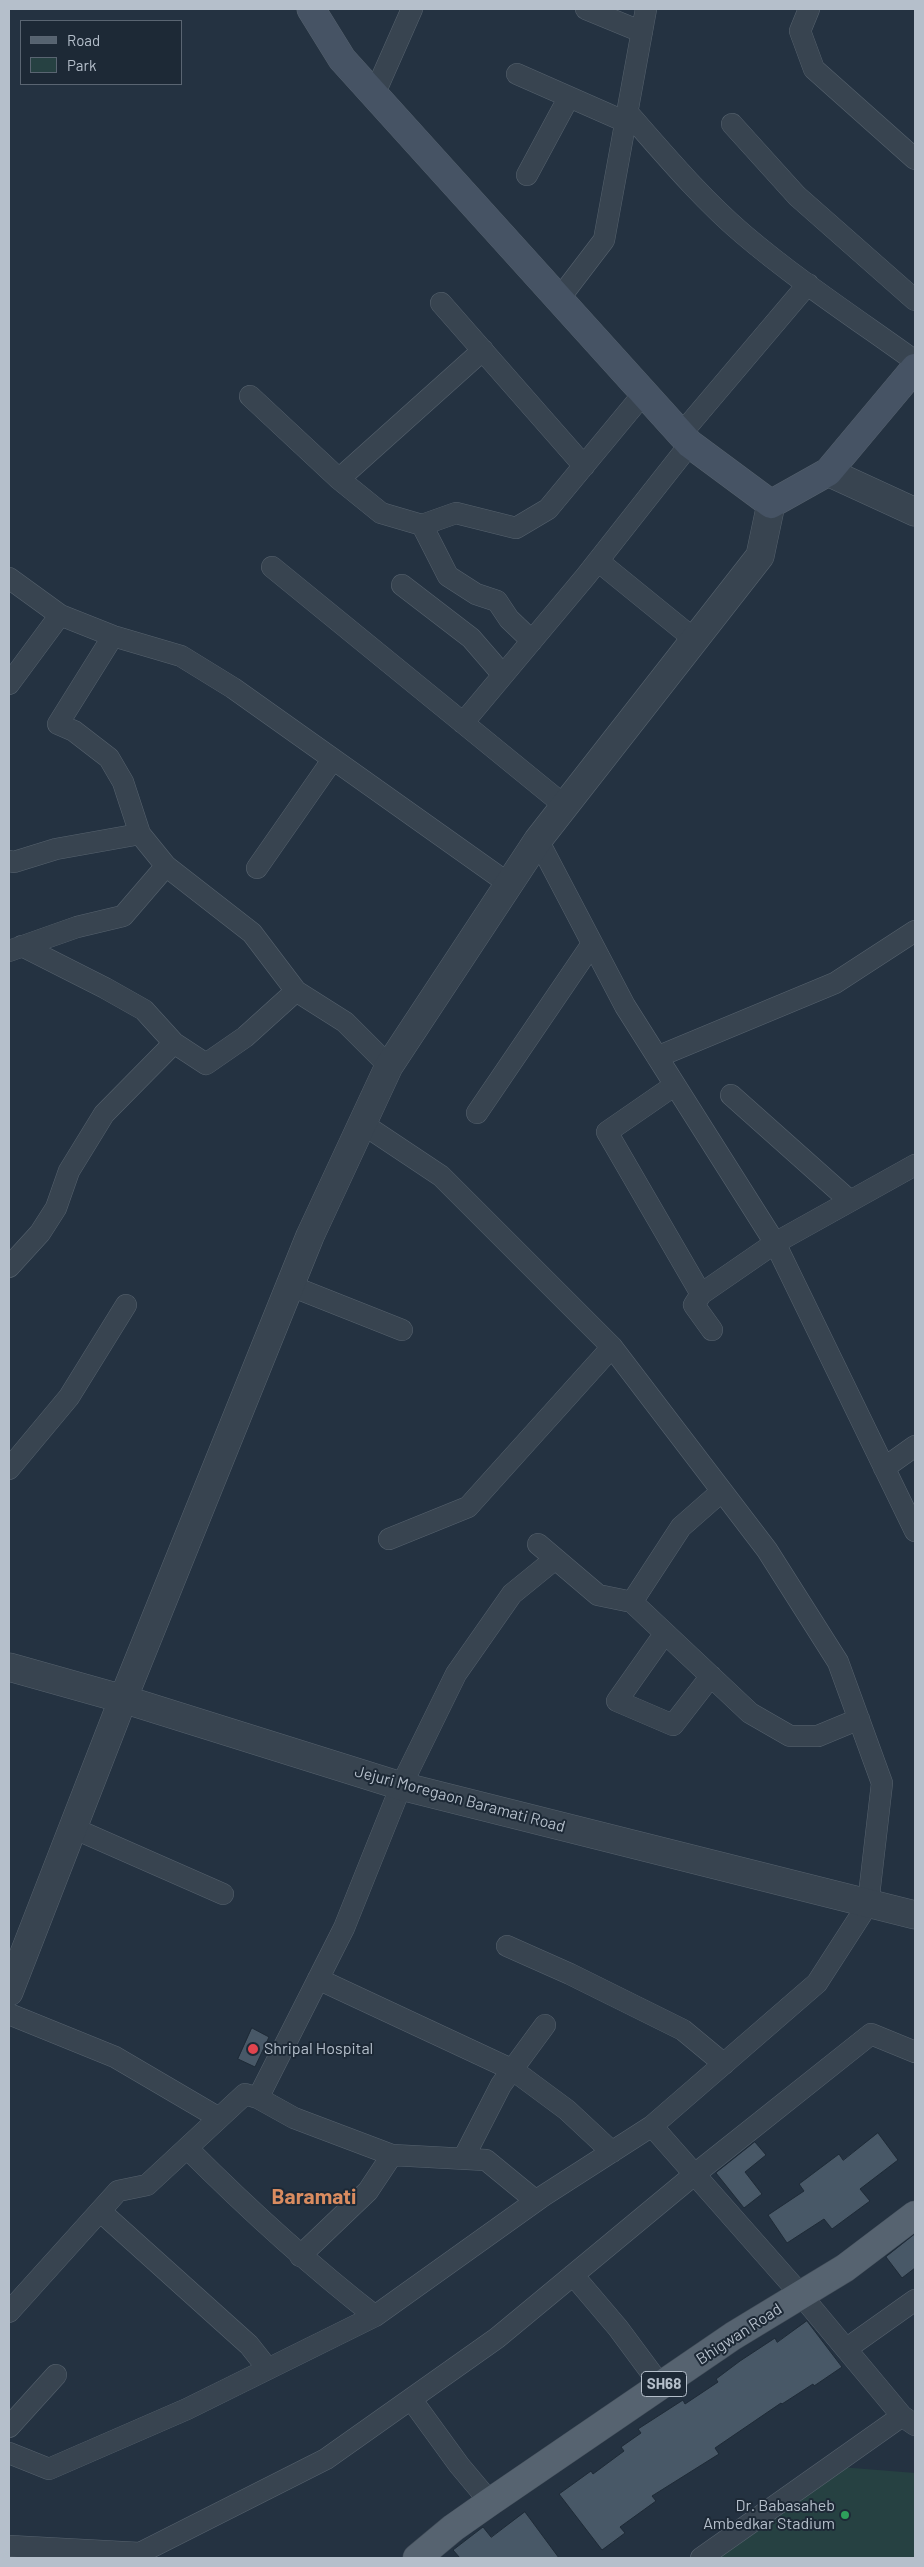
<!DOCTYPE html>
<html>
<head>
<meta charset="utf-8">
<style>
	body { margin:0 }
	#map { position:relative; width:924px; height:2567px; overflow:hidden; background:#243241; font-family:Barlow,sans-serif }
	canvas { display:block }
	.frame { position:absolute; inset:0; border:10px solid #b5bfcb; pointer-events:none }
	.legend { position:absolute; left:20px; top:20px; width:162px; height:65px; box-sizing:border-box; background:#1d2936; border:1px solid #5a6572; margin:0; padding:6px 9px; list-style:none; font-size:15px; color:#b5bfcb }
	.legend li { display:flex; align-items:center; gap:10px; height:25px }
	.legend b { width:25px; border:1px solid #5a6572 }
</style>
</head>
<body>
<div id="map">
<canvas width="924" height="2567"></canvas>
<div class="frame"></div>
<ul class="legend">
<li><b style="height:6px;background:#566370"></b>Road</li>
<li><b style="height:14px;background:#264142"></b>Park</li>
</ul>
</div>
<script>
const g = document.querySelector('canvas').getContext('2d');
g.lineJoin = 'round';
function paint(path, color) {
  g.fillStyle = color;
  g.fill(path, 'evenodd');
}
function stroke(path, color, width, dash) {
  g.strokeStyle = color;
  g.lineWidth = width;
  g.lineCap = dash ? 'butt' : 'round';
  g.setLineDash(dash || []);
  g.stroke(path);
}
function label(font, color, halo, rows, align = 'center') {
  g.font = font + ' Barlow,sans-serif';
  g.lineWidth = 4;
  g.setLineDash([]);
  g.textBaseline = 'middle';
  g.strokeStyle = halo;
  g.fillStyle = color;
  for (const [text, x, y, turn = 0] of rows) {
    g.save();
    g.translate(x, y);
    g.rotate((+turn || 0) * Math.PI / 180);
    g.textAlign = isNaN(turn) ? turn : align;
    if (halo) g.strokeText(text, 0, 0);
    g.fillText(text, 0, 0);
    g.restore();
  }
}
const green = new Path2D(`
	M840 2467 915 2473V2558H718Z`);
const building = new Path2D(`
	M252 2028 269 2037 255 2067 238 2059Z
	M878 2133 898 2160 860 2189 870 2201 832 2229 824 2219 787 2243 768 2215 804 2191 799 2184 839 2154 843 2160Z
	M755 2142 766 2155 745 2172 762 2194 744 2208 716 2173Z
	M915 2234V2268L902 2278 886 2257Z
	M807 2321 842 2367 814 2386 813 2384 782 2404 781 2403 715 2448 719 2454 652 2496 656 2501 620 2527 625 2533 602 2550 559 2494 591 2471 593 2474 624 2451 621 2447 641 2433 638 2429 683 2400 685 2404 718 2382 716 2379 740 2361 775 2338 777 2342Z
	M525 2512 559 2558H460L453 2550 483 2527 491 2537Z`);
const minor = new Path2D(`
	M586 9 642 32
	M809 9 800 31 814 69 915 159
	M517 74 626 122
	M374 95 412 9
	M628 113C665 155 701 198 743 234 797 280 858 320 915 361
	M732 124 797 196 915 300
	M527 175 569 97
	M559 299 604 240 646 9
	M441 303 584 466
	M250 396 339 479 381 513 422 525 456 513 516 528 548 509 644 393
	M681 434 808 284
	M339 479 483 350
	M422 525 448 576 476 594 497 601 509 619 532 641
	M598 561 694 639
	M272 567 565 806
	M9 578 60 615 113 636 181 656 233 688 509 884
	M402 585 471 638 503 675
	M113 636 58 724 74 731 109 758 123 782 140 834 166 866 252 933 296 991
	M9 684 60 615
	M463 723 586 576 690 444
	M538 840 625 1006 775 1243 915 1531
	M9 861 14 862 56 849 140 834
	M257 868 333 759
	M22 946 105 988 144 1010 174 1043
	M9 951 77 927 123 916 166 866
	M657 1057 835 983 915 931
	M675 1085 607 1132 701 1294
	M731 1095 850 1201
	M477 1113 592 944
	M9 1267 40 1233 56 1208 69 1171 104 1114 174 1043 206 1064 245 1037 296 991 345 1022 389 1066
	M291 1286 402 1330
	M712 1330 694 1305 701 1294 775 1243 915 1165
	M884 1468 915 1446
	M9 1469 69 1397 126 1305
	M389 1539 468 1507 612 1347
	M538 1544 598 1595 632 1602 750 1713 790 1736H818L859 1719
	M632 1602 681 1527 722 1491
	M665 1633 617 1701 673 1725 711 1676
	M73 1828 223 1894
	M507 1946 570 1974 683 2030 724 2064
	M318 1979 513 2070 567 2110 612 2152
	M9 2014 115 2057 219 2118
	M258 2098 344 1928 401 1786 456 1674 512 1594 555 1559
	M652 2126 801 2295 902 2416 915 2425
	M187 2148C247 2208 308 2264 375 2316
	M463 2159 501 2085 545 2025
	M100 2211 249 2345 268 2369
	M300 2256 368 2191 392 2155
	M573 2275 618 2328 661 2386
	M9 2312 118 2191 147 2185 245 2094 258 2098 294 2118 392 2155 486 2160 536 2201
	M846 2349 915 2300
	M411 2399 459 2465 490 2502
	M9 2427 56 2375
	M9 2453 49 2469 187 2409 375 2316 543 2196 652 2126 817 1983 868 1904 882 1783 838 1662 767 1550 612 1347 441 1176 363 1124
	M9 2546 140 2553 326 2459 497 2338 695 2174 871 2034 915 2052
	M701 2558 902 2416`);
const tertiary = new Path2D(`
	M828 472 915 512
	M9 1667 123 1699 401 1786 915 1915
	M9 1992 123 1699 310 1236 389 1066 538 840 760 556 771 504`);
const secondary = new Path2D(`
	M311 9 342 59 690 444 771 504 828 472 915 368`);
const primary = new Path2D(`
	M417 2558 453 2528 490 2502 733 2336 845 2268 915 2215`);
const markers = [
	[253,2049,6,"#e0444e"],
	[845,2515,5,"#2e9e5b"]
];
const shields = [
	[664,2384,45]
];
const shieldNames = [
	["SH68",664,2384]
];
const streetNames = [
	["Jejuri Moregaon Baramati Road",460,1799,15],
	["Bhigwan Road",739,2334,-33]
];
const poiNames = [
	["Shripal Hospital",264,2049],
	["Dr. Babasaheb",835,2506,"right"],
	["Ambedkar Stadium",835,2524,"right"]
];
const districtNames = [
	["Baramati",314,2197]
];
paint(green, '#264142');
paint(building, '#485867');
stroke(building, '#1f2b37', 1);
stroke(minor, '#56626e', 22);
stroke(tertiary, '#56626e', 29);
stroke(secondary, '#56626e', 29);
stroke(primary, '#424d59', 29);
stroke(minor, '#384450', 21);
stroke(tertiary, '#384450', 28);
stroke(secondary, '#465364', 28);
stroke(primary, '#566370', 28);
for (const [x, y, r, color] of markers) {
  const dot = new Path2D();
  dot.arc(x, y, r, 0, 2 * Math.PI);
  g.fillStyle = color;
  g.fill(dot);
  stroke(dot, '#1d2936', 2);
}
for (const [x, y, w] of shields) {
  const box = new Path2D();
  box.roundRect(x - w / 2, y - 12.5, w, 25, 4);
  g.fillStyle = '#1d2936';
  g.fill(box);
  stroke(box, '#b5bfcb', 1);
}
label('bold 15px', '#b5bfcb', null, shieldNames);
label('16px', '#b5bfcb', '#1d2936', streetNames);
label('16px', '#b5bfcb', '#1d2936', poiNames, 'left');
label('bold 21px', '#da8c60', '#1d2936', districtNames);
</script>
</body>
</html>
